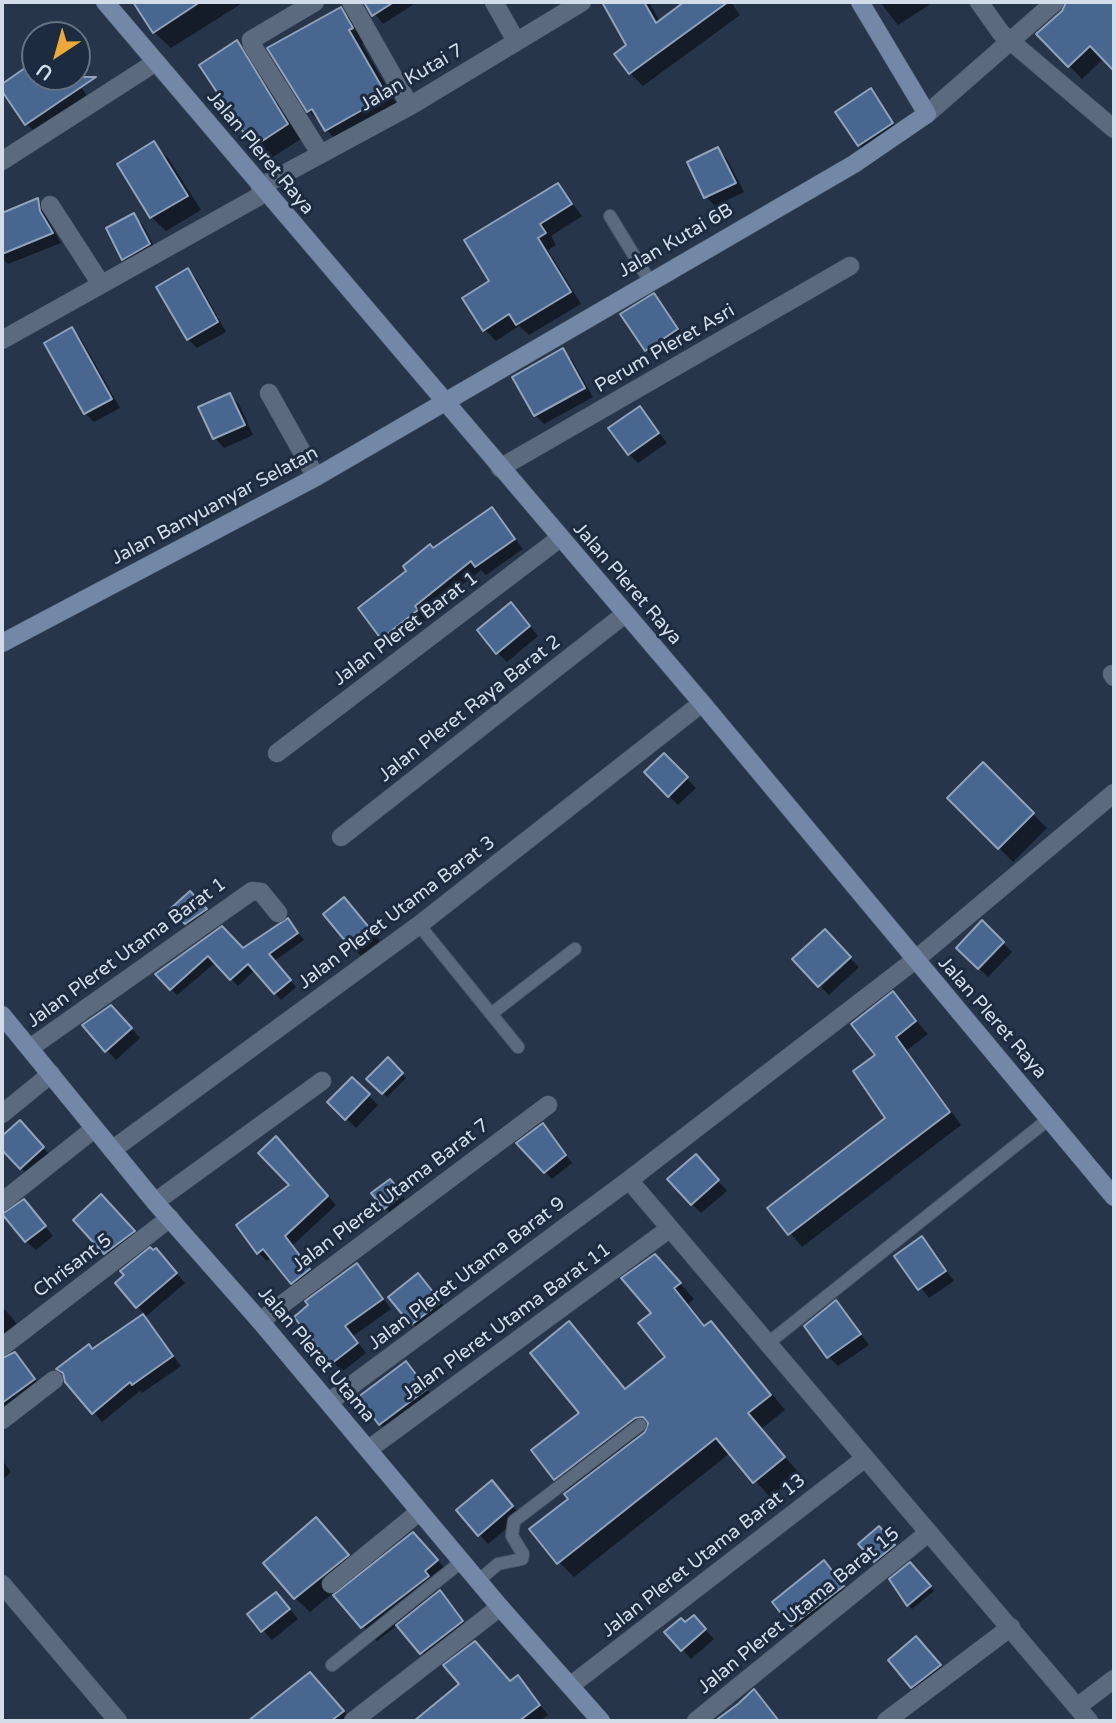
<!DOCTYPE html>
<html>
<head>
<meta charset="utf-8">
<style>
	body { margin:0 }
	#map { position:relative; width:1116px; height:1723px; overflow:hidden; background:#263549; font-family:"Varela Round",sans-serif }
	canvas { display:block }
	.frame { position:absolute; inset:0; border:4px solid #d3ddea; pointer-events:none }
	.north { position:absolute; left:21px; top:21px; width:70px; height:70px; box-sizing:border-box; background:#1c2b3f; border:2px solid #657283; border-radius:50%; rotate:216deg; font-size:19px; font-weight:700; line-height:28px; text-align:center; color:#d3ddea }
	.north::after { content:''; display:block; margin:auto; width:24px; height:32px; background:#eca93a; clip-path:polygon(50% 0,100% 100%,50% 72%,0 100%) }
</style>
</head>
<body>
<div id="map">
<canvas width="1116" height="1723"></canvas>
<div class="frame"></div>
<div class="north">U</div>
</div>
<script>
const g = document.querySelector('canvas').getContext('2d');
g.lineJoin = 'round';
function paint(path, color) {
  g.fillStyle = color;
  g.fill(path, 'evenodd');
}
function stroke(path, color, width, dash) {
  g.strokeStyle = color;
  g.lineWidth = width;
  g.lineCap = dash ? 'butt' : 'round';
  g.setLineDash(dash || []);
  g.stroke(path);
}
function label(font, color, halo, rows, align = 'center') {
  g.font = font + ' "Varela Round",sans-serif';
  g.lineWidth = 6;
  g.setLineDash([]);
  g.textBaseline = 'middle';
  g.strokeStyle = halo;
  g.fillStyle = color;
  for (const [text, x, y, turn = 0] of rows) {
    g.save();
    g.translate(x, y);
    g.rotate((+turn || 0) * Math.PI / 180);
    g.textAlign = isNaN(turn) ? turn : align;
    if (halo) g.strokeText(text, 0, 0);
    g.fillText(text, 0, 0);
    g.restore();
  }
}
const shadow = new Path2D(`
	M135 2H244L171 48 154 32Z
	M366 2H413L414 4 383 24Z
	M612 2H649L660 22 687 2H731L740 15 643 86 630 73 628 45 606 5Z
	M880 2H927L929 5 898 25Z
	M1067 2H1114V68L1104 58 1082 79 1039 34 1064 12Z
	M340 9 355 23 366 42 362 44 400 110 340 144 309 111Z
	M237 42 251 57 301 139 268 160 254 146Z
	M35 63V77H74L92 103 41 138 27 124 2 88Z
	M870 91 901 133 868 154 859 145Z
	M154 144 168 158 201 210 166 231 151 217 119 165Z
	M718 149 727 159 744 192 715 206 706 197Z
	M558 185 582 216 551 236 556 245 548 250 581 304 529 335 519 326 496 341 485 330 491 282Z
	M38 200 47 209 49 222 61 243 8 264 2 258V215Z
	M133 215 143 225 158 254 133 268 124 259Z
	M188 270 197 280 226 332 197 348 188 339Z
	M654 296 686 339 655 359 646 350Z
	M72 329 81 339 120 408 94 422 85 413Z
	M563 351 572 360 593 397 544 424 535 415Z
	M230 395 239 404 253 435 224 448 215 438Z
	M639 408 667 443 638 463 629 454Z
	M492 509 523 549 486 575 481 570 423 616 426 620 392 647 383 637 433 550Z
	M520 613 538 636 507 662 498 653Z
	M664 755 696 788 678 805 646 773Z
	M983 765 1047 828 1013 862 949 798Z
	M190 893 209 914 190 927 173 909Z
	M353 909 380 941 361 956 352 947Z
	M288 920 304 940 274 961 296 987 281 1000 255 970 238 986 216 962 177 995 171 989 222 928 243 950Z
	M982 923 1012 952 988 977 958 948Z
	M851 959 859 967 829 995 821 987Z
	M893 994 928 1034 907 1050 961 1125 802 1247 769 1208 887 1118 878 1055Z
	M120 1016 140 1038 116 1060 84 1026Z
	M388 1060 406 1078 387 1097 369 1079Z
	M352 1079 378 1105 356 1128 330 1102Z
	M20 1123 52 1157 30 1177 2 1147V1139Z
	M543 1125 572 1163 552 1179 545 1172Z
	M284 1147 336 1205 292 1246 317 1278 301 1291 272 1257 267 1261 258 1252 292 1185Z
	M705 1166 727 1191 701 1213 692 1204Z
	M394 1185 405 1199 389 1212 385 1207Z
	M110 1206 143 1241 115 1262 75 1220Z
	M33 1211 53 1236 36 1250 26 1241Z
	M922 1238 954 1281 929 1298 896 1256Z
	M165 1260 185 1283 144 1318 181 1366 142 1393 140 1391 102 1422 59 1369 145 1314 137 1306Z
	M669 1271 694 1299 688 1304 706 1327 711 1323 726 1338 785 1410 761 1429 799 1473 770 1497 730 1453 574 1577 559 1562 570 1499 569 1493 555 1479 581 1413 569 1323 626 1390 668 1357 654 1313Z
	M366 1275 391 1309 353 1336 366 1353 342 1372 296 1317Z
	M427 1285 449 1312 422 1334 391 1297Z
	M836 1302 869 1345 838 1366 829 1357Z
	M2 1306 17 1324 2 1337Z
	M14 1354 43 1389 2 1419V1359Z
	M406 1364 435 1399 390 1433 380 1424Z
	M2 1460 11 1472 2 1480Z
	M501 1492 521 1516 488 1544 479 1534Z
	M330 1534 361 1570 346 1582 348 1585 427 1548 451 1575 438 1586 440 1593 471 1631 430 1662 399 1624 377 1641 333 1593 310 1612 295 1598Z
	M888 1538 903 1555 884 1571 875 1561Z
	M824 1562 852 1596 801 1634 792 1625Z
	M910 1564 934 1591 912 1609 896 1591Z
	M285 1603 298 1619 272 1640 249 1615Z
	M685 1624 703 1627 714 1639 691 1659 682 1649Z
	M926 1647 949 1675 922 1696 912 1687Z
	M518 1677 548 1715 540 1721H416L462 1685 510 1683Z
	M320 1683 352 1721H259L255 1717Z`);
const building = new Path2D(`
	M133 2H200L153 33Z
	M364 2H394L372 16Z
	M602 2H644L656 23 684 2H728L629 74 614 54 626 45Z
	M1066 2H1114V71L1090 46 1068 67 1036 34 1062 11Z
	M341 7 353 28 349 30 387 96 325 131 312 109 307 112 267 48Z
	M237 40 288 124 253 147 199 65Z
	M35 61V77H96L25 125 2 91V84Z
	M871 88 893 123 858 146 835 112Z
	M154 141 188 196 150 218 117 164Z
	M718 147 736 183 704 198 687 162Z
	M558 183 572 204 540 224 546 233 538 238 571 292 516 325 509 314 483 331 462 298 489 281 464 240Z
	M38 198 40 211 53 233 2 254V213Z
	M134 213 150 244 122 260 106 228Z
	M188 268 218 322 187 340 156 287Z
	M654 293 678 329 645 351 620 314Z
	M72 327 112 399 84 414 44 343Z
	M563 348 585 388 534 416 512 377Z
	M230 393 245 425 213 439 198 407Z
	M640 406 659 433 628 455 608 428Z
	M492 507 515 539 475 567 471 561 415 606 418 610 381 639 358 608 406 571 403 566 430 544 433 548Z
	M511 602 530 626 496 654 477 630Z
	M664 753 688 777 668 797 644 772Z
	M983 762 1034 813 998 849 947 798Z
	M190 891 207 909 185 924 170 909Z
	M344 897 372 931 351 948 323 914Z
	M288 918 298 933 269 954 291 980 274 994 248 964 230 980 208 956 170 990 155 974 222 926 243 948Z
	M982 920 1004 942 978 969 956 948Z
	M825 929 851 957 818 987 792 959Z
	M893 991 916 1021 896 1037 950 1112 788 1235 767 1208 885 1118 853 1071 875 1055 851 1024Z
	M111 1005 132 1028 105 1052 82 1025Z
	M388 1057 403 1073 382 1094 366 1079Z
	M352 1077 370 1094 345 1120 327 1102Z
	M20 1120 44 1147 20 1169 2 1150V1136Z
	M543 1123 566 1155 544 1173 516 1143Z
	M276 1136 328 1196 285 1236 310 1269 291 1284 263 1249 257 1254 236 1225 289 1185 258 1153Z
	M696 1154 719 1180 691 1205 667 1179Z
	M390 1179 403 1194 384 1209 371 1193Z
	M101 1194 135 1231 104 1254 73 1220Z
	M24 1199 46 1226 25 1242 2 1214Z
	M922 1236 946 1271 918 1290 894 1256Z
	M150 1247 153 1250 156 1248 177 1273 136 1308 115 1283 124 1275 120 1271Z
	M655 1254 681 1283 674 1288 704 1326 711 1321 771 1395 748 1413 785 1457 753 1483 716 1438 557 1564 529 1529 568 1499 564 1494 645 1432 648 1423 643 1417 635 1418 554 1480 531 1450 579 1413 530 1353 569 1321 625 1389 665 1357 638 1323 651 1313 621 1278Z
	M357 1263 383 1299 345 1326 358 1343 331 1364 294 1317 308 1305 305 1301Z
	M418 1273 441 1302 411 1325 388 1297Z
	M836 1300 861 1334 827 1358 804 1326Z
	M143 1314 173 1356 132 1385 130 1382 92 1414 65 1382 63 1373 56 1369 89 1344 92 1349Z
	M15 1352 35 1379 2 1403V1358Z
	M406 1361 427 1389 379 1425 358 1397Z
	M492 1480 513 1506 478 1536 456 1510Z
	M316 1517 349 1555 294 1599 263 1563Z
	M879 1526 895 1545 874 1562 858 1544Z
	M413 1532 438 1560 425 1571 429 1576 361 1628 333 1595Z
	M824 1560 844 1586 791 1626 772 1602Z
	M910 1562 931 1586 907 1606 889 1579Z
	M440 1590 463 1621 420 1654 396 1625Z
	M276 1592 290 1609 261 1632 247 1614Z
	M694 1615 706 1629 681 1651 664 1632 681 1618 685 1622Z
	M916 1636 941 1665 911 1688 888 1660Z
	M475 1641 510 1681 518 1675 540 1705 519 1721H414L459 1684 443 1665Z
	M310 1672 344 1711 331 1721H248Z
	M754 1689 779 1721H715L738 1704Z`);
const lane = new Path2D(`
	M610 216 649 280
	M419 925 518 1047
	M491 1014 575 949
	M767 1344 1050 1118
	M478 1581 498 1564 522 1559 523 1554 512 1536 514 1521 640 1425
	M332 1665 461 1562`);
const street = new Path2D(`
	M315 2 251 40 252 45 320 153
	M351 2 410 106
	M494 2 516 41
	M979 2 1001 33 1114 129
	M927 114 1055 2
	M2 161 156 62
	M260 187 410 106 582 2
	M50 205 101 284
	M2 340 265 193
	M269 393 316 477
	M500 468 850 266
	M1112 674 1114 677
	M277 753 560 538
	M341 837 625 614
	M30 1048 252 891 261 892 278 913
	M2 1114 51 1074
	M112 1150 419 925 702 703
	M629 1180 1077 1707 1114 1679
	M2 1202 94 1129
	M155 1202 322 1081
	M260 1321 548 1105
	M2 1347 170 1218
	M329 1402 629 1180 915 960 1114 793
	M2 1420 54 1380
	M369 1449 669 1229
	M2 1584 118 1721
	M331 1584 419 1512
	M570 1686 864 1459
	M1077 1707 1089 1721
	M353 1721 500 1607
	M696 1721 928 1533
	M886 1721 1011 1627`);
const secondary = new Path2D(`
	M105 2 702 703 1114 1197
	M2 643 316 477 854 164 927 114 860 2
	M2 1015 155 1202 260 1321 500 1607 601 1721`);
const streetNames = [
	["Jalan Kutai 7",412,78,-30],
	["Jalan Pleret Raya",260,153,50],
	["Jalan Kutai 6B",676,241,-30],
	["Perum Pleret Asri",665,349,-30],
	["Jalan Banyuanyar Selatan",215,506,-28],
	["Jalan Pleret Raya",627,584,49],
	["Jalan Pleret Barat 1",406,629,-37],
	["Jalan Pleret Raya Barat 2",470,709,-38],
	["Jalan Pleret Utama Barat 3",397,913,-37],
	["Jalan Pleret Utama Barat 1",127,953,-36],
	["Jalan Pleret Raya",992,1018,49],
	["Jalan Pleret Utama Barat 7",391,1196,-37],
	["Chrisant 5",73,1266,-37],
	["Jalan Pleret Utama Barat 9",467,1274,-37],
	["Jalan Pleret Utama Barat 11",507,1322,-36],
	["Jalan Pleret Utama",316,1355,50],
	["Jalan Pleret Utama Barat 13",704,1556,-38],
	["Jalan Pleret Utama Barat 15",799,1611,-39]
];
paint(shadow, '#0007');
paint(building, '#476690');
stroke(building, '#90a3bb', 2);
stroke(lane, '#455366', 14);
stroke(street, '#455366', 19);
stroke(secondary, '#455366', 19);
stroke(lane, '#5c6a7d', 12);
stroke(street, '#5c6a7d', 18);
stroke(secondary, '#7288a6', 18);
label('19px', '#d3ddea', '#1c2b3f', streetNames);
</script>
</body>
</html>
